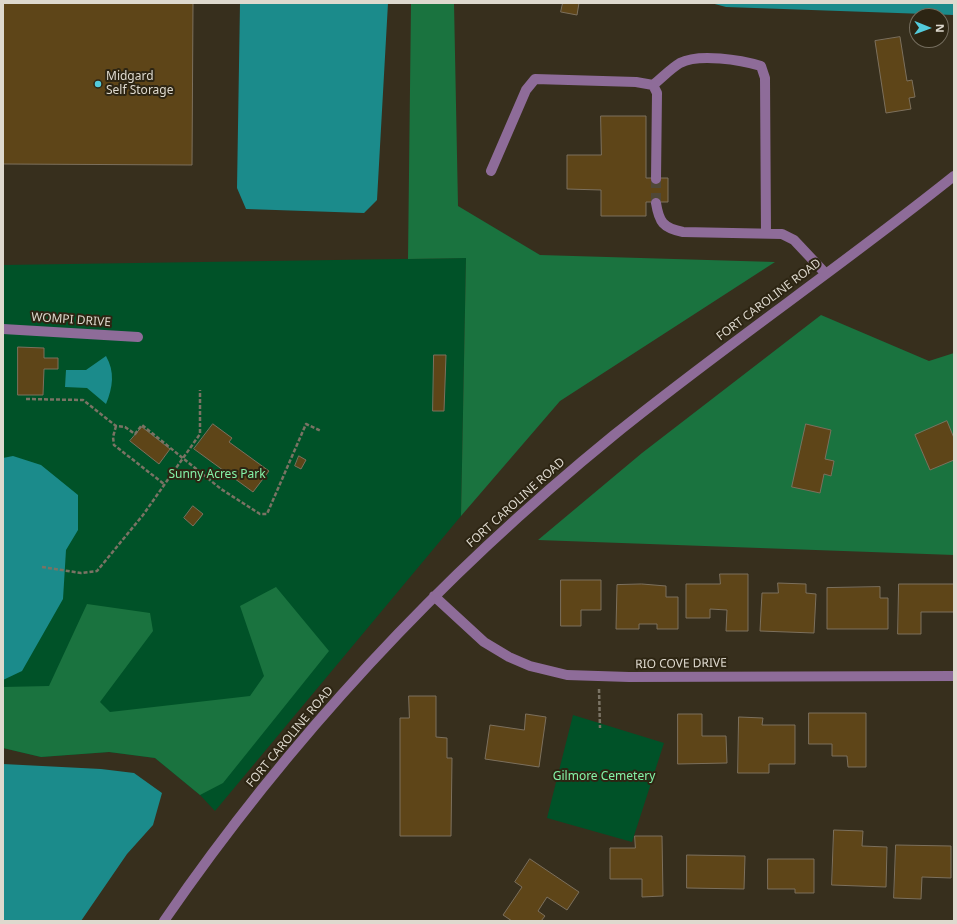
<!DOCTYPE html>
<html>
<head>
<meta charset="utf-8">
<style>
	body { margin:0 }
	#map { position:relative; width:957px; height:924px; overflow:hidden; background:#372f1d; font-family:"Noto Sans",sans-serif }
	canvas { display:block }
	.frame { position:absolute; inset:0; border:4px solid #ded9ce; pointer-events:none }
	.north { position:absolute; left:909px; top:8px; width:40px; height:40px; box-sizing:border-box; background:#2d2513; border:1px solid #746d5e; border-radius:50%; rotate:91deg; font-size:11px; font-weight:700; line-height:16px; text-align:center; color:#ded9ce }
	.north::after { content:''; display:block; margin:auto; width:14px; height:18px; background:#53cbdb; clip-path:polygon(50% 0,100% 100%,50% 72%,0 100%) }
</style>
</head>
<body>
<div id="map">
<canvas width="957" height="924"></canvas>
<div class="frame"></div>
<div class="north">N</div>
</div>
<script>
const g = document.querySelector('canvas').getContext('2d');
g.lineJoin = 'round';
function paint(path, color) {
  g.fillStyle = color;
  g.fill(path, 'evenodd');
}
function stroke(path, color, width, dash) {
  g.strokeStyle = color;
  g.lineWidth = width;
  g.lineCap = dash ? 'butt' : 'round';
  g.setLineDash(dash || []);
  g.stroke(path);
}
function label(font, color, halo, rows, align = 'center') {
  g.font = font + ' "Noto Sans",sans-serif';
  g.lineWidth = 4;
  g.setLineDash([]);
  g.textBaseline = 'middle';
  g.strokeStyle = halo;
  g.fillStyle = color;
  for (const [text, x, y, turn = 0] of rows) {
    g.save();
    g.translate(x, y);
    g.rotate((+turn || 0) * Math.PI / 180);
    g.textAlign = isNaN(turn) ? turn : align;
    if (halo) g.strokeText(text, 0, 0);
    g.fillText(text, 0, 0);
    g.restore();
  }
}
const green = new Path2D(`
	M466 258 461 516 215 811 200 795 155 758 109 752 41 757 3 748V265Z
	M573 715 664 743 632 842 547 818Z`);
const forest = new Path2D(`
	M411 3H454L458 206 540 255 775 262 560 401 461 516 466 258 408 259Z
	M821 315 929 361 954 353V555L538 540 642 453Z
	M276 587 329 651 223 783 200 795 155 758 109 752 41 757 3 748V687L49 686 87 604 150 613 153 631 100 702 110 712 250 696 264 676 240 606Z`);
const water = new Path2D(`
	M240 3H388L377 200 364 213 246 209 237 188Z
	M711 3H954V15L726 7Z
	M106 356C115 372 113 387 106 404L87 388 65 387 66 370H86Z
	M13 456 41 465 78 495V530L66 550 63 599 22 671 3 680V458Z
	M3 764 101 769 134 773 162 793 153 825 127 854 81 921H3Z`);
const building = new Path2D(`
	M3 3H193L192 165 3 164Z
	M563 3H579L577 15 561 12Z
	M900 37 907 81 912 80 915 97 909 98 911 109 886 113 875 41Z
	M601 116H646V178H668V202H646V216H601V190L567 189V155H601Z
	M18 347 44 348V358H58V369H44L43 395H18Z
	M434 355H446L444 411H433Z
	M947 421 954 438V460L930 470 915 435Z
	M213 424 232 438 229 442 269 471 253 492 194 449Z
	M806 424 831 430 825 459 834 461 831 476 824 474 820 493 792 487Z
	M142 427 170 449 159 464 130 441Z
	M299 456 306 460 301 469 295 466Z
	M193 506 203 514 193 526 184 518Z
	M720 574H748V631H726L727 610 710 609V618H686V584H720Z
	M561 580H601V610H581V626H561Z
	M778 583 806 584V593L816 594 814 633 760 631 762 593H778Z
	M642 584 666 586V597H678V629H657V624H639V629H616L617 585Z
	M899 584H954V612H921V634H898Z
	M880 587V598H888V629H827V588Z
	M409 696H436V737L447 738V758H452L451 836H400V718H409Z
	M809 713H866V767H848L847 756H832V744H809Z
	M526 714 546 717 539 767 485 759 490 725 524 730Z
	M678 714H702V736H726L727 763 678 764Z
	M739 717 763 718 762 725H795V764H769V773H738Z
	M834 830 863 831 862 846 887 847 886 887 832 885Z
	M635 836H662L663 896 642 897V879H610V848H635Z
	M896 845 951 846V878L922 877 921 899 894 898Z
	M687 855 745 856 744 889 687 888Z
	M530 859 579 892 567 910 547 897 538 911 545 916 541 921H512L503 915 522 887 515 882Z
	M768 859H814V893H795V889H768Z`);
const minorTunnel = new Path2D(`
	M656 203V179`);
const path = new Path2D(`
	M26 399 83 400 116 426 125 427 135 434 142 425 221 489 260 514H267L306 424 321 431
	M116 426 113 437 114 445 164 484
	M42 567 81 573 97 571 143 515 200 434V390
	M599 689 600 728`);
const minor = new Path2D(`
	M653 85C662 78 670 69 680 63 699 53 741 60 761 66L765 78 766 233
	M491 171 526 90 535 79 636 82 653 85 657 93 656 179
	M656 203C659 222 663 228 683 232L782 234 794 240 826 274
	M3 329 138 337
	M434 596 484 642 509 657 530 666 567 675 629 677 954 676
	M164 921C289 739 442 575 614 435 724 346 843 265 954 176`);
const markers = [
	[98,84,4,"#53cbdb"]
];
const poiNames = [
	["Midgard",106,77],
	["Self Storage",106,91]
];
const streetNames = [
	["FORT CAROLINE ROAD",769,300,-37],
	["WOMPI DRIVE",71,320,4],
	["FORT CAROLINE ROAD",516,503,-42],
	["RIO COVE DRIVE",681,664,-1],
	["FORT CAROLINE ROAD",290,737,-50]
];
const parkNames = [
	["Sunny Acres Park",217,475],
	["Gilmore Cemetery",604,777]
];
paint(green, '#005228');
paint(forest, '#1a733f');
paint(water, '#1b8b8b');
paint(building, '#5e4518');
stroke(building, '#7c705d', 1);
stroke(minorTunnel, '#504838', 10, [10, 5]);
stroke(path, '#7a7364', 2.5, [4, 2]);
stroke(minor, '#8e6c99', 10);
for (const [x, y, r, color] of markers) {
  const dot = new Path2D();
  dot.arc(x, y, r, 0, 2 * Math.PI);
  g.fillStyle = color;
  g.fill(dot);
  stroke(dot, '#2d2513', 1.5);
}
label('12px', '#ded9ce', '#2d2513', poiNames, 'left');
label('12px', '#ded9ce', '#2d2513', streetNames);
label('12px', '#84f2a7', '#2d2513', parkNames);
</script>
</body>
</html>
